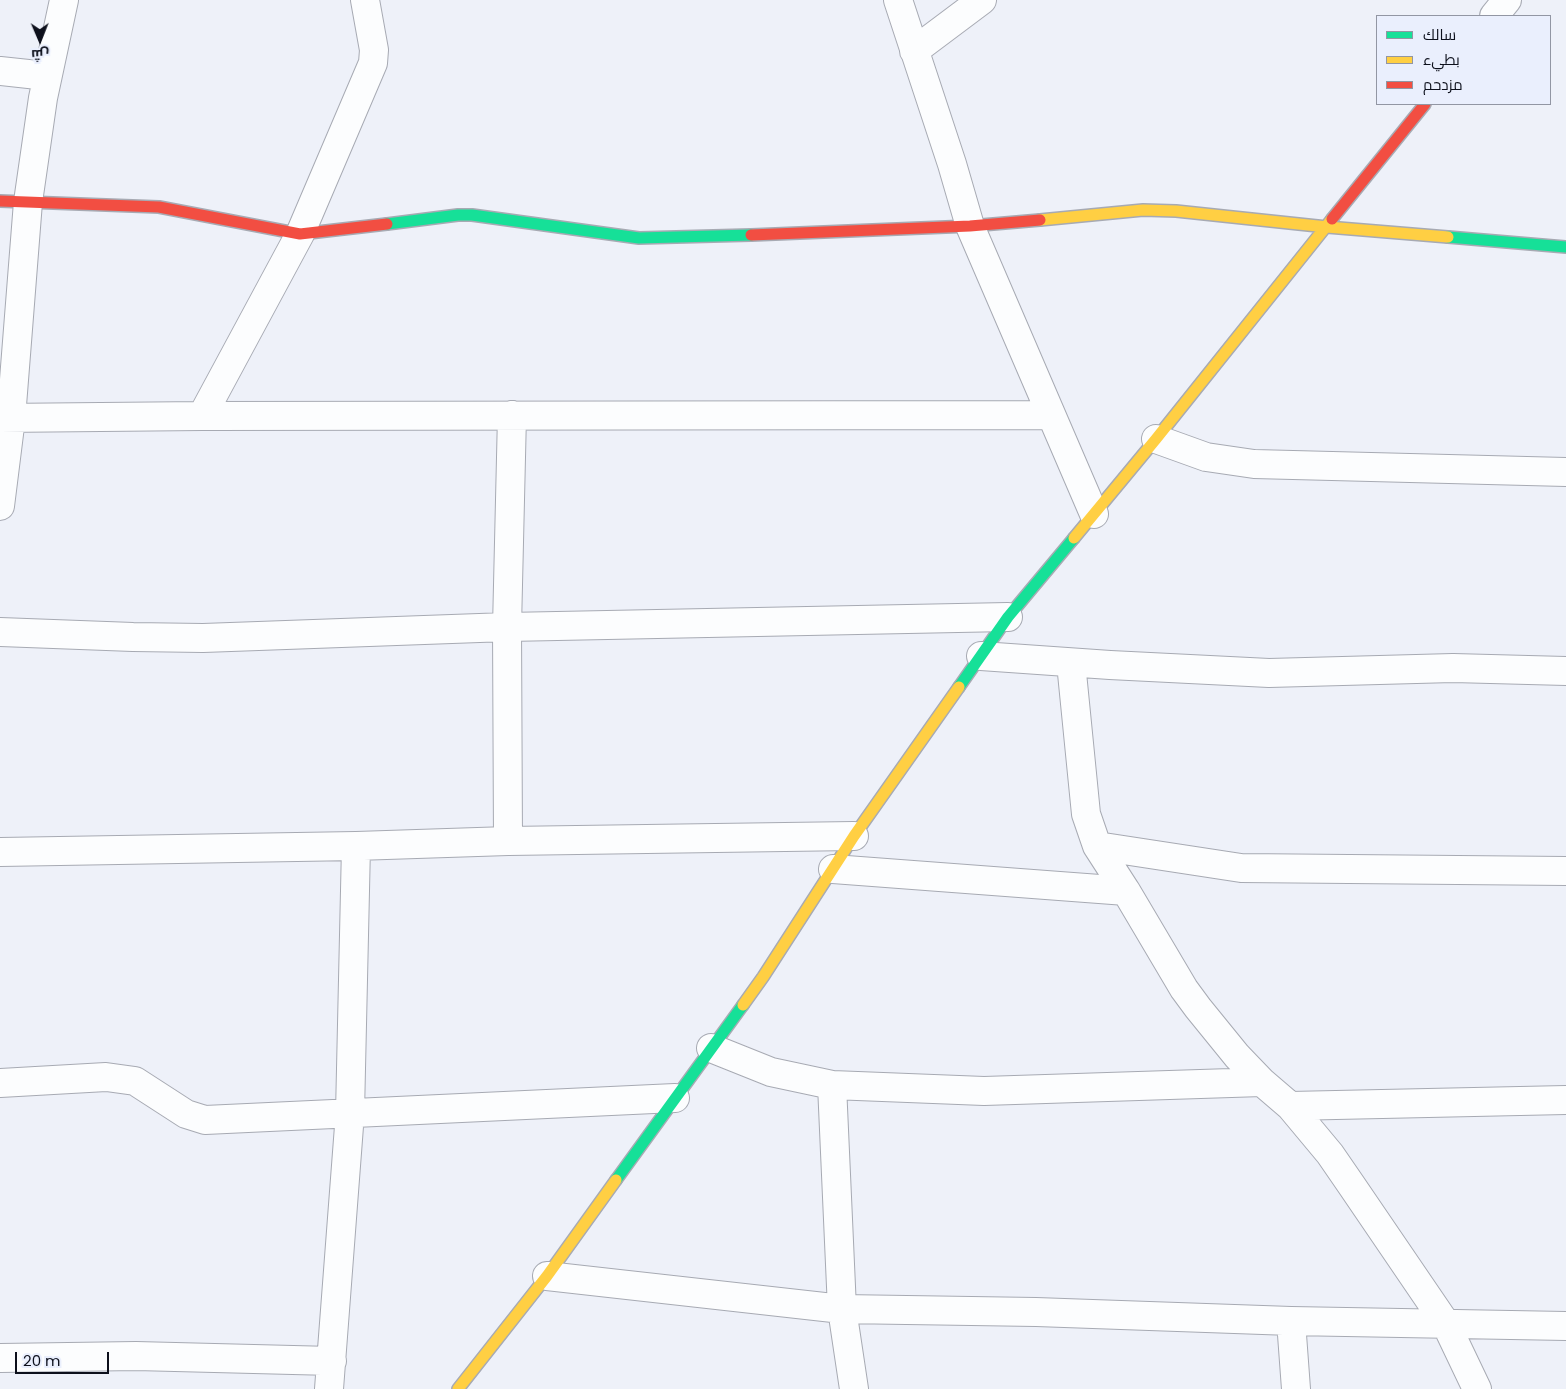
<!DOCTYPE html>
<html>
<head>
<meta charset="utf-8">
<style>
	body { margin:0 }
	#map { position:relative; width:1566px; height:1389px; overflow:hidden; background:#eef1f9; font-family:Poppins,Cairo,sans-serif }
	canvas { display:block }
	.legend { position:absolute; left:1376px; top:15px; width:175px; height:90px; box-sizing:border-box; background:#eaeffd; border:1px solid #9296a3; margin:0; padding:6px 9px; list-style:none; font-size:15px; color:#0d101c }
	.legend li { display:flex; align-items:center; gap:10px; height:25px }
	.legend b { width:25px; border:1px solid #9296a3 }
	.north { position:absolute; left:15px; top:15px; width:50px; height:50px; -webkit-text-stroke:4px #eaeffd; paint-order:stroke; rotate:179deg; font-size:14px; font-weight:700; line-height:20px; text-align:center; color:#0d101c }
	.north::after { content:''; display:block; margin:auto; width:18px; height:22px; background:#0d101c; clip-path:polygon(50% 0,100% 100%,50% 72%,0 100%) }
	.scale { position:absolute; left:15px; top:1352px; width:94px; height:22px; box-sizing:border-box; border:2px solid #0d101c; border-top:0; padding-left:6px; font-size:15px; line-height:18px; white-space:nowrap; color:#0d101c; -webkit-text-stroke:4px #eaeffd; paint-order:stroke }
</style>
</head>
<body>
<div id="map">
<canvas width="1566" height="1389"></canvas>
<ul class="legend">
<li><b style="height:6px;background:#16e098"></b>سالك</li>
<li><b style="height:6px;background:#ffcf43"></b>بطيء</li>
<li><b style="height:6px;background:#f24e42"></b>مزدحم</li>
</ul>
<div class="north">ش</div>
<div class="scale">20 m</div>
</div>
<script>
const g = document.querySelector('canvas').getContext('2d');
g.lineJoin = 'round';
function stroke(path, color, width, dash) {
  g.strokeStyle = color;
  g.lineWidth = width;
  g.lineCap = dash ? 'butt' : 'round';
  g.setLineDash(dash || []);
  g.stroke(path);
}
const street = new Path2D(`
	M898 0 952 164 970 226 1094 514
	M1494 16 1507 0
	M914 51 982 0
	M0 71 47 76
	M202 416 300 234 373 63 374 50 365 0
	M0 418 202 416 1051 415
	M1156 439 1206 457 1254 464 1566 472
	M0 506 11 418 28 202 43 98 64 0
	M0 632 133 637 203 638 507 627 1008 617
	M981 656 1110 665 1269 673 1453 668 1566 671
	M1071 663 1086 814 1097 846 1126 891 1184 989 1198 1008 1237 1056 1262 1082 1290 1106 1330 1154 1352 1186 1446 1324 1477 1389
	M508 841 507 627 512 415
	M1097 846 1241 868 1566 871
	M0 852 356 846 508 841 854 836
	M833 869 1126 891
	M711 1048 771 1072 832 1085 984 1091 1262 1082
	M0 1083 106 1077 135 1081 186 1114 205 1120 675 1098
	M832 1085 842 1309 854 1389
	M1290 1106 1566 1100
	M547 1276 842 1309 1036 1312 1291 1321 1566 1326
	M1291 1321 1296 1389
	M0 1358 136 1356 332 1361
	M329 1389 350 1113 356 846`);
const fast = new Path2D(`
	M387 224 458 215H472L639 238 751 235
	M1448 237 1566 247
	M959 687 1008 617 1074 538
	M616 1180 743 1005`);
const slow = new Path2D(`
	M1040 220 1143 210 1176 211 1327 227 1448 237
	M1074 538 1156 439 1332 219
	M743 1005 763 977 854 836 959 687
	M458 1389 547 1276 616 1180`);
const jam = new Path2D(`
	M0 201 159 207 300 234 387 224
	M1332 219 1425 104
	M751 235 970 226 1040 220`);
stroke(street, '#a7aab3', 30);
stroke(fast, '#a7aab3', 14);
stroke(slow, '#a7aab3', 14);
stroke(jam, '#a7aab3', 14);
stroke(street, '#fcfdfe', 28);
stroke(fast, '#16e098', 11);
stroke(slow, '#ffcf43', 11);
stroke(jam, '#f24e42', 11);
</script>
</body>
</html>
